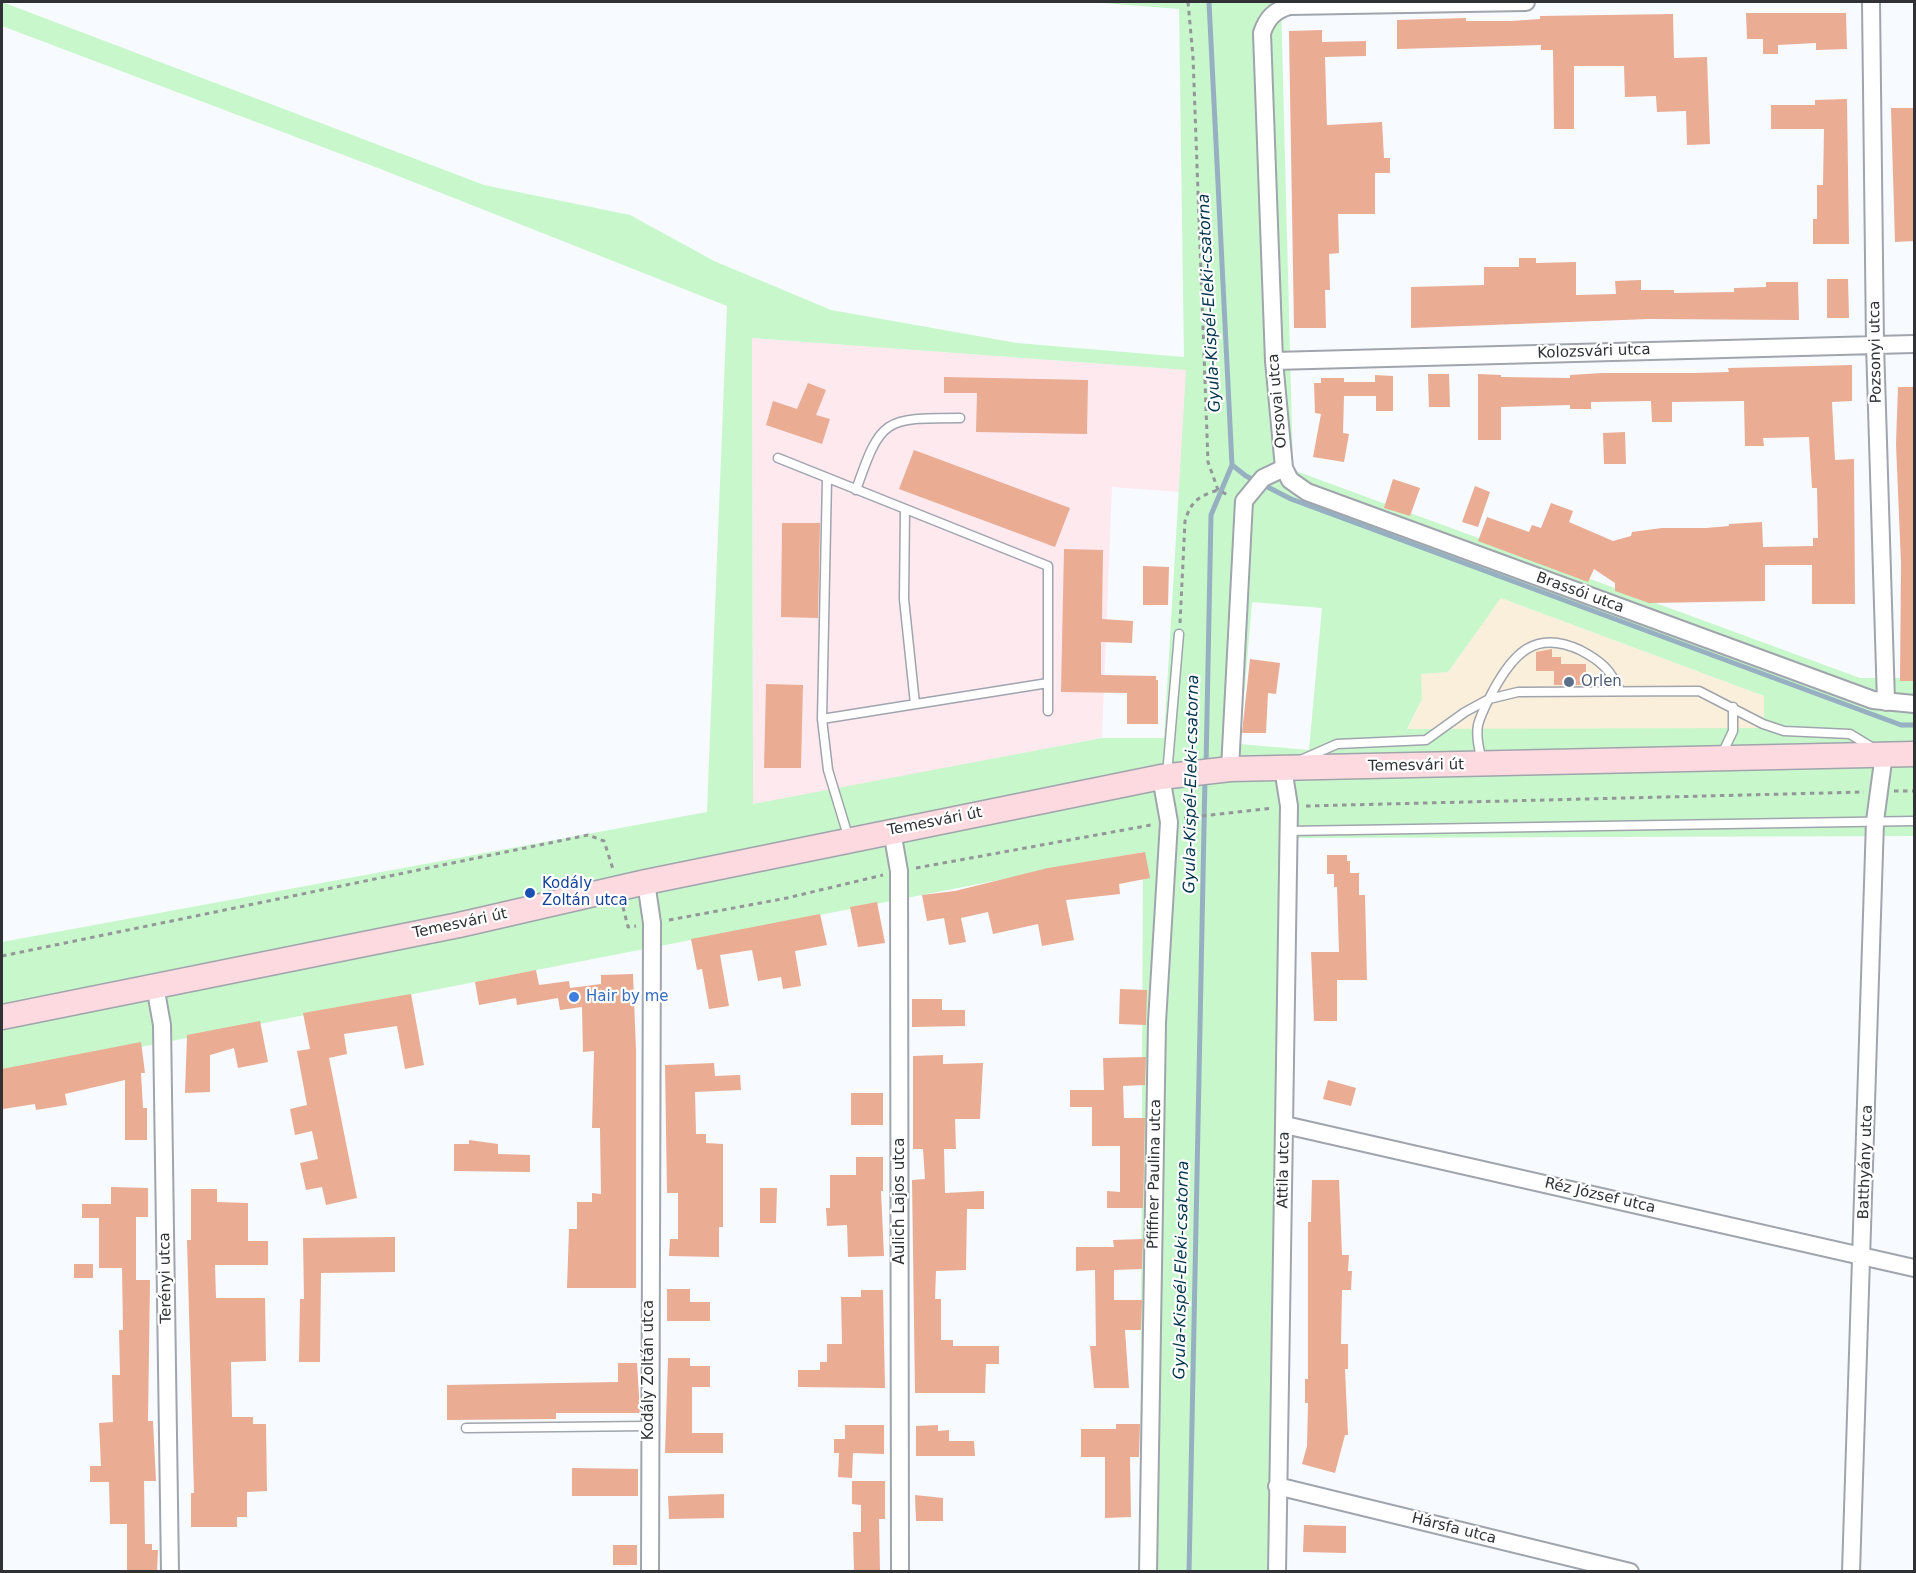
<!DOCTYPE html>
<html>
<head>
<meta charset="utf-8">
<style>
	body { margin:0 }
	#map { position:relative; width:1916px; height:1573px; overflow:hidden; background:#f7faff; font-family:"DejaVu Sans",sans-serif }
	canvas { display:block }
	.frame { position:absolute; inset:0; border:3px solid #2f3134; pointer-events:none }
</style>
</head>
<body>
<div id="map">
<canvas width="1916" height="1573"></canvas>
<div class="frame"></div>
</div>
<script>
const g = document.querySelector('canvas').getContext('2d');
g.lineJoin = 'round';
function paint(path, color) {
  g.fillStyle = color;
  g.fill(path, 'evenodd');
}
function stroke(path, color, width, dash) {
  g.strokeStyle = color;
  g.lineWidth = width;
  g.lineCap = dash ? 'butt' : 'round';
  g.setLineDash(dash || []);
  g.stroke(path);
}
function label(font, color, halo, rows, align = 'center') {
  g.font = font + ' "DejaVu Sans",sans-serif';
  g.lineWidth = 4.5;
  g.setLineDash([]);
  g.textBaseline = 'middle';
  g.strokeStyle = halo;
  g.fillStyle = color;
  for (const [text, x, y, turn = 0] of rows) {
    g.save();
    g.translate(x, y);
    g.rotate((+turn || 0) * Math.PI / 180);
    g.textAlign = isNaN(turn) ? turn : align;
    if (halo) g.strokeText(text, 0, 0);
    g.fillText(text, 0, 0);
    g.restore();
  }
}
const commercial = new Path2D(`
	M1501 598 1764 696V729L1407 730 1422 699 1420 674 1448 672Z`);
const industrial = new Path2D(`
	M752 338 1187 370 1180 492 1112 487 1102 738 753 805Z`);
const green = new Path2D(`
	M2 2 484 185 630 215 714 261 831 310 1017 343 1184 357 1179 9 1089 2H1281L1293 470 1860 678H1914V836L1295 838 1293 1152 1283 1571H1140L1143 852 2 1074V942L707 812 727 306 378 168 2 26ZM752 338 1186 370 1164 738H1102L753 804ZM1501 598 1764 696V728L1407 729 1422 699 1421 674 1448 672ZM1252 602 1322 608 1309 750 1240 744Z`);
const stream = new Path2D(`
	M1232 465 1246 476 1291 499 1901 725H1914
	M1206 766 1211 515 1232 465 1209 2
	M1189 1572 1205 778`);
const building = new Path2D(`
	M1746 13H1846L1847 49 1816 50V43L1778 45V54H1763V39H1747Z
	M1673 14 1674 58 1707 57 1710 144 1687 145 1686 111 1657 112 1656 96 1625 97 1624 66H1574V129H1554L1553 50H1541V45L1397 49V20L1466 18V21H1511L1540 19V16Z
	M1322 30V42L1366 41V56L1325 57 1327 125 1382 122 1384 158H1390V173H1375V214H1338L1339 253 1329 254 1330 290H1325L1326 328H1294L1289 31Z
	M1847 99 1849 244H1813V219H1817V185H1823L1824 129H1771V105H1815V100Z
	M1891 108H1914V241L1895 242Z
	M1519 258H1536V263L1576 262V295L1616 294 1615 281 1641 280V290H1674V293L1734 292V288L1766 287V282H1798L1799 320 1649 319 1411 328V287L1484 285V267H1519Z
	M1827 279H1848L1849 318H1827Z
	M1852 365V401L1832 402 1835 460 1854 459 1855 604H1812V565H1765V601L1649 603 1615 591V583L1594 569 1588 582 1478 541 1487 517 1529 532 1532 525 1541 528 1551 503 1573 511 1569 522 1613 541 1631 536 1632 532 1662 528H1706L1729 526V524L1762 522 1763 547 1813 546V538H1818L1817 488H1812L1809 437 1763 438 1764 446H1745L1744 401 1672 402V422H1652L1651 401 1591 402V409H1570V405L1501 407V440H1478V374L1501 375V377L1570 378V375L1602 373H1694L1729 372 1728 368Z
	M1428 374H1449L1450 407H1429Z
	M1375 375 1393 376V411H1376V396H1344L1343 433 1349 434 1344 462 1313 457 1321 414 1315 413 1314 383H1321V378H1344V382H1375Z
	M944 377 1088 380 1087 434 976 432 977 393H944Z
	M808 383 826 390 816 415 830 419 822 444 766 425 773 401 797 409Z
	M1898 387H1914V681H1900L1901 563 1896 444Z
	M1625 432 1626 464H1604L1603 433Z
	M914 450 1070 508 1055 547 899 489Z
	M1393 479 1420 488 1410 516 1384 508Z
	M1475 486 1490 492 1478 527 1462 522Z
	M782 523H820L818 618 781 617Z
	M1064 549 1103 550 1102 619 1133 621 1132 643 1101 642V675L1156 676V680H1158V724H1127V693L1061 692Z
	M1143 566 1169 567 1168 605H1143Z
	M1552 649V657H1561V664H1586V685H1554V671H1536V652Z
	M1250 659 1280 663 1276 694 1268 693 1266 733H1242Z
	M766 684 803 685 801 768H764Z
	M1145 852 1150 878 1119 884 1120 894 1066 900 1074 940 1042 946 1038 924 993 934 988 912 961 918 966 942 949 945 944 918 927 921 922 895 955 891 1048 868Z
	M1327 855H1347V861H1350V873H1359V895H1365L1367 980H1337V1021H1314L1311 952H1339L1337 887H1334V874H1327Z
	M877 902 885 943 858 947 850 907Z
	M820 914 827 945 795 951 801 986 783 989 781 977 758 981 752 950 720 955 729 1006 709 1009 702 969 697 970 691 939Z
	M536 970 539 985 569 981 570 988 601 984V975L633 974 636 1050V1288H567L569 1229H577V1202H592V1193L601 1194 600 1128H592L594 1051 583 1052 582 1007 560 1010 558 998 517 1005 516 998 479 1005 475 982Z
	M1120 989 1147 990 1146 1025 1119 1024Z
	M411 994 424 1065 405 1069 397 1026 344 1034 347 1054 329 1058 357 1198 326 1205 322 1187 306 1190 300 1163 318 1159 312 1131 295 1135 290 1109 307 1105 297 1051 310 1049 303 1013Z
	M912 999H942V1010H965V1026L912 1027Z
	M260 1021 268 1062 238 1068 234 1048 210 1055V1092L185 1093 187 1035Z
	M141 1042 145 1073H141L143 1108H147V1140H125V1080L65 1094 67 1105 36 1110 35 1104 3 1109 2 1069Z
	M943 1055V1064L983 1063 980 1119H955L956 1149H944L945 1193 984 1191V1209H967L966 1270 936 1271 935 1299H941V1340H953V1346H999V1364H986L985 1393H915L912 1180 925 1179 923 1149H913V1056Z
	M1146 1057 1145 1085 1123 1086 1124 1118H1145L1143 1208H1107V1191L1120 1192V1146H1092V1107H1070V1090H1104L1103 1058Z
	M714 1063 715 1076 740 1075 741 1090 695 1092 696 1134H706V1143L723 1144V1227H719V1257L669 1256 670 1239H678V1193H667L665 1065Z
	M1328 1080 1356 1088 1351 1106 1323 1099Z
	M851 1093H883V1125H851Z
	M469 1140 498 1144V1154L530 1155V1172L454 1171V1144H469Z
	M856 1157H883V1191H881L884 1256 848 1257 847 1225 827 1226 826 1208H830V1175H856Z
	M1312 1180H1339L1342 1255H1349L1348 1271H1352L1351 1290H1342L1341 1344H1348V1369H1345L1348 1435H1345L1335 1473 1302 1464 1307 1446 1308 1403H1305V1379H1308V1222H1311Z
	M111 1187 148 1188V1217H136V1280H150L148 1421H153L156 1481H144L145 1544H152V1550H158L157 1572H127V1524H110L109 1482H90V1466H101L99 1423 113 1422 112 1375H120L119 1330H123L122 1268H99V1218H82V1204H111Z
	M760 1188H777L776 1223H760Z
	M191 1189H217V1202L248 1203V1241H268V1265H215L216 1298H265L266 1361 231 1362 232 1417H253V1424H266L267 1491 247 1492V1517H237V1527H191V1493H194L187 1240H191Z
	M395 1237V1272L321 1273 320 1362H299L300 1299H304L303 1238Z
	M1143 1239 1142 1269 1114 1270V1300H1142L1141 1330H1125L1129 1388H1094L1090 1346H1096L1095 1270 1076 1271V1247H1114L1113 1240Z
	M74 1264H93V1278H74Z
	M667 1289H690V1302H710V1321H667Z
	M861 1290H883L885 1388 798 1387V1370H820V1362H827V1344H842L841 1297H861Z
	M668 1358H690V1366H710V1387H692V1433H723V1453H665Z
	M618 1363H637L640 1413H556V1419L447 1420V1385L618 1382Z
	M1116 1424H1140L1139 1457H1130L1131 1517 1105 1518V1457H1081V1429H1116Z
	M845 1425H884V1454L853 1453 852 1478 838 1477 839 1453H834V1439H845Z
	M938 1425V1431L949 1430V1441H974L975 1456H916V1426Z
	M572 1468 638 1469V1496H572Z
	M852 1481H885V1519H879L880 1572H854L853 1532H861V1505L852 1504Z
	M724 1494V1518L669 1519 668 1496Z
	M915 1495 943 1498V1521H916Z
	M1304 1525 1346 1526V1553L1303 1552Z
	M613 1545H637V1565H613Z`);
const path = new Path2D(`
	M1188 2 1193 57 1208 462 1218 490 1228 495
	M1180 623 1185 521C1191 501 1199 496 1218 490
	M1894 791H1914
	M1306 806 1864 792
	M1184 818 1273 808
	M916 868 1151 825
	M623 907 628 927 636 926
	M669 920 787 898 883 875
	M2 956 588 835 604 841 613 869`);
const lane = new Path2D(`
	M778 458 1048 566V683L822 719
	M827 479 822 719 828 770 849 839
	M856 490C881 418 884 418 960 418
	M905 509 904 599 915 704
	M1048 711V683
	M1722 754 1733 731V707
	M1303 759 1337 744 1426 740 1465 712 1489 699 1518 692 1699 691 1763 724 1784 731 1850 734 1873 748
	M1482 761C1479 749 1476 737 1478 725 1481 713 1488 701 1493 691 1513 654 1535 629 1580 650 1601 661 1610 669 1620 691
	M1167 775 1179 634
	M1288 831 1914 821
	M466 1428 648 1426`);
const street = new Path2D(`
	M1526 2 1289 6C1274 11 1267 18 1262 33L1274 361 1284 468 1290 480 1307 492 1873 700 1914 704
	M1871 2 1875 344 1886 702
	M1274 361 1914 344
	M1230 769 1244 501 1263 478 1284 468
	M892 831 899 871 900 1572
	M646 882 652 923 650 1572
	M155 986 162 1025 170 1572
	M1285 1125 1914 1268
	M1277 1486 1630 1572
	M1148 1572 1157 1022 1169 822 1161 777
	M1277 1572 1289 806 1283 768
	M1851 1572 1875 821 1884 754`);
const secondary = new Path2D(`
	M2 1017 459 925 646 882 1161 777 1230 769 1914 754`);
const markers = [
	[1569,682,6,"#5c6f8a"],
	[530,893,6,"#1a4fb4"],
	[574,997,6,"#3f7fe0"]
];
const streetNames = [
	["Kolozsvári utca",1594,352,-2],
	["Pozsonyi utca",1876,352,-91],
	["Orsovai utca",1278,401,-95],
	["Brassói utca",1580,593,20],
	["Temesvári út",1416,766,-1],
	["Temesvári út",935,822,-11],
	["Temesvári út",460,924,-12],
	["Batthyány utca",1866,1162,-88],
	["Attila utca",1284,1170,-89],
	["Pfiffner Paulina utca",1155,1174,-89],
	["Réz József utca",1600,1196,13],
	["Aulich Lajos utca",900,1201,-90],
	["Terényi utca",166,1278,-91],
	["Kodály Zoltán utca",649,1370,-90],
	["Hársfa utca",1454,1529,14]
];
const serviceNames = [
	["Orlen",1581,682]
];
const transitNames = [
	["Kodály",542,884],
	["Zoltán utca",542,901]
];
const shopNames = [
	["Hair by me",586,997]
];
const waterNames = [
	["Gyula-Kispél-Eleki-csatorna",1210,303,-93],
	["Gyula-Kispél-Eleki-csatorna",1192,784,-89],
	["Gyula-Kispél-Eleki-csatorna",1182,1270,-89]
];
paint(commercial, '#f9efda');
paint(industrial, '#fee9ef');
paint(green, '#c7f7cb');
stroke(stream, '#96b0c1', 5);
paint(building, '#eaac93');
stroke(lane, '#a0a4ac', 11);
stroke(street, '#a0a4ac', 20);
stroke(secondary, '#a0a4ac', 27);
stroke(path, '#94969a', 3, [4.5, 4.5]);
stroke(lane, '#fff', 8);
stroke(street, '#fff', 16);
stroke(secondary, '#fcdadf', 24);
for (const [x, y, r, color] of markers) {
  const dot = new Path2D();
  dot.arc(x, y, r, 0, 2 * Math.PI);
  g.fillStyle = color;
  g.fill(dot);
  stroke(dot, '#fff', 2);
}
label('15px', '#2f3134', '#fff', streetNames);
label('15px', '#4e5e75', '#fff', serviceNames, 'left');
label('15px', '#164399', '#fff', transitNames, 'left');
label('15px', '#366cbe', '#fff', shopNames, 'left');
label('italic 16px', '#00334c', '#fff', waterNames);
</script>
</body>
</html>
